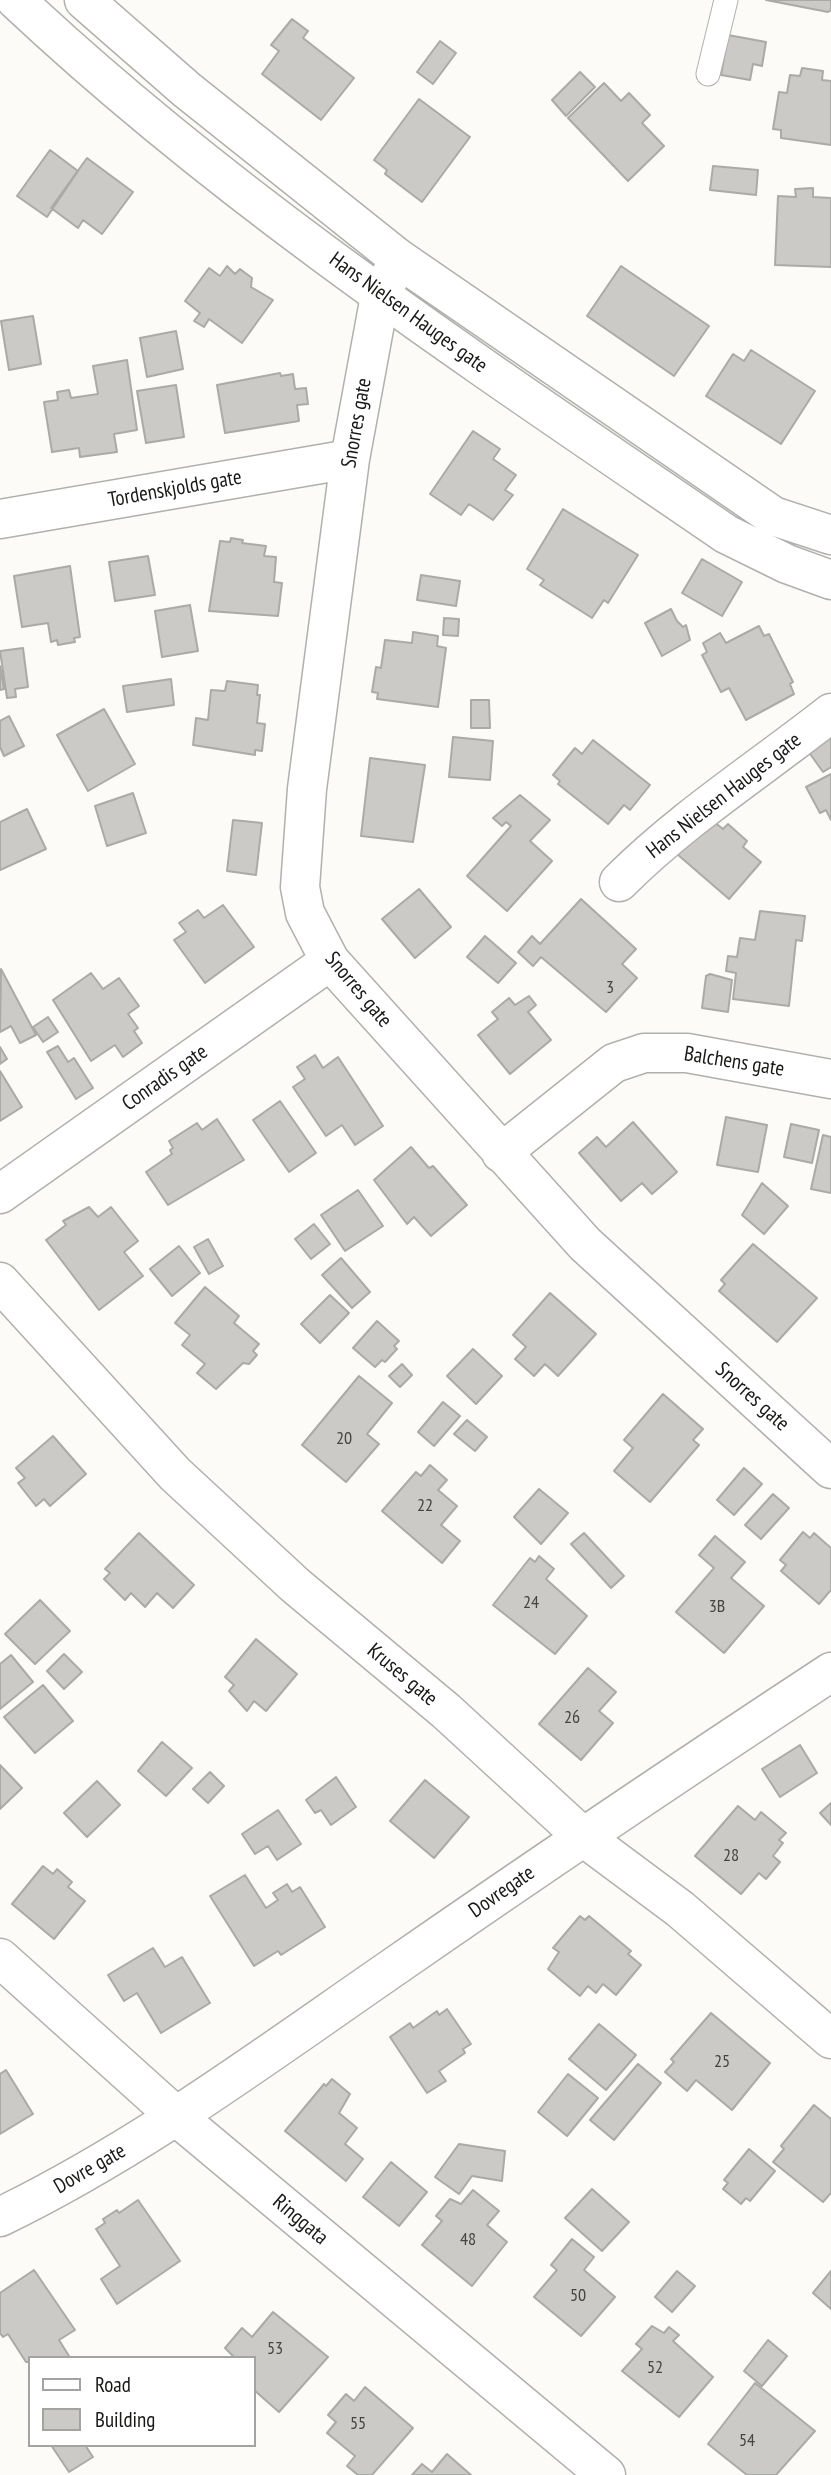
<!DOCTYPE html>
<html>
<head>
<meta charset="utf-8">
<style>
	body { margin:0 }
	#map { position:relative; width:831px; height:2475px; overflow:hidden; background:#fcfbf7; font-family:"PT Sans Narrow",sans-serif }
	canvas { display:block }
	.legend { position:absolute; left:28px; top:2356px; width:228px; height:91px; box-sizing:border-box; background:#fff; border:2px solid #a3a3a2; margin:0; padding:9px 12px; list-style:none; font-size:21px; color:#181816 }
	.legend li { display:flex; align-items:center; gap:14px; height:35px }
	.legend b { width:35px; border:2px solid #a3a3a2 }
</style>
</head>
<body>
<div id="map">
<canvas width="831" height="2475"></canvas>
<ul class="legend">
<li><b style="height:9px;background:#fff"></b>Road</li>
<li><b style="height:19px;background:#cbcac6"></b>Building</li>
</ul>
</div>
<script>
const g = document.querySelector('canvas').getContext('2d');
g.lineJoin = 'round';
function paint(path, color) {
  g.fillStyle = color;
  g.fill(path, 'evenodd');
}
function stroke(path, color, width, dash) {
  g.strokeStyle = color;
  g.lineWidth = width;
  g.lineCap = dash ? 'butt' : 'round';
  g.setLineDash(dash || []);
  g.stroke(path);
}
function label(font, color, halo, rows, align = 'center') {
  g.font = font + ' "PT Sans Narrow",sans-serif';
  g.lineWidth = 7;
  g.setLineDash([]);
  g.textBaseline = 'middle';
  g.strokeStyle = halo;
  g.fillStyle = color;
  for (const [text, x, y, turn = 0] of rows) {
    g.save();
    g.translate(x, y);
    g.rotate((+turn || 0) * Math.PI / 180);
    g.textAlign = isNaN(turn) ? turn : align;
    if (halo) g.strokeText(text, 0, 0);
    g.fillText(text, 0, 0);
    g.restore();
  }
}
const building = new Path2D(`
	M766 0H831V10L828 12Z
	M292 19 308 31 303 38 354 78 321 120 262 74 279 51 271 45Z
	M728 35 766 42 762 66 753 64 750 80 721 75Z
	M440 41 456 53 433 84 417 72Z
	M802 68 823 71 822 80 831 81V145L781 138V130L773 129 779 92 787 93 790 75 800 76Z
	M580 72 595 87 566 116 552 100Z
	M604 83 621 101 629 93 650 115 642 123 664 146 628 181 568 118Z
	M419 99 470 137 422 202 385 174 387 170 374 160Z
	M50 150 78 171 47 217 17 196Z
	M87 158 133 192 102 234 83 220 78 228 51 208Z
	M713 166 758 170 756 195 710 190Z
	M813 188V197L831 198V267L775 265 778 196 796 197 795 189Z
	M227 266 235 274 240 269 252 278 251 287 273 300 242 343 209 319 204 327 194 321 200 313 185 301 209 268 220 276Z
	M621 266 709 326 674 376 587 316Z
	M33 316 41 364 9 370 1 321Z
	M176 331 183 369 147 377 140 338Z
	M751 350 815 391 781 444 706 396 733 354 744 361Z
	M127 360 137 430 114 434 117 452 80 457 79 448 52 452 44 402 58 400 57 392 69 390 71 398 98 394 93 366Z
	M280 373 281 376 293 374 295 389 306 388 308 404 297 405 299 421 225 433 217 385Z
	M176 385 184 437 146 443 137 391Z
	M473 431 500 449 493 459 516 475 505 490 513 495 493 520 469 504 461 515 430 494Z
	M563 509 638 555 608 603 604 600 592 618 540 585 544 580 527 569Z
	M231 538 243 540 242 543 266 546 264 556 276 557 274 582 282 583 278 616 209 611 220 541 230 542Z
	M148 556 155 595 115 601 109 562Z
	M702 559 742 582 722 616 682 593Z
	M70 566 80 637 74 638 75 642 58 645 57 640 51 642 48 623 22 627 14 576Z
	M421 575 460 581 456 606 417 600Z
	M190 605 198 651 162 657 155 611Z
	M671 609 677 621 683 627 686 625 690 640 662 656 645 623Z
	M444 618 459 619 458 636 443 635Z
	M759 626 764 636 769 634 793 682 790 684 794 694 746 720 729 688 721 692 702 655 707 652 703 643 720 633 726 643Z
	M413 632 438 636 437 646 446 648 438 707 377 699 378 693 372 692 376 667 381 668 385 640 412 643Z
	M23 648 28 687 15 689 16 697 7 698 0 651Z
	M0 666 4 689 0 690Z
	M171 679 174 705 127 712 123 686Z
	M227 681 258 685 257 695H260L257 723 265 724 262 751 255 750V755L193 745 196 718 208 720 211 690 225 691Z
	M471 700H489L490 728H471Z
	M104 709 135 764 88 791 57 735Z
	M9 716 24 746 4 756 0 747V721Z
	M831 724V767L823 772 803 744Z
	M453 737 493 741 490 780 449 777Z
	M593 740 650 785 630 810 624 805 608 824 558 784 560 781 553 775 575 748 582 754Z
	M370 758 425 765 413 842 361 836Z
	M831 774V820L826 810 820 813 806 787Z
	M133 793 146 833 107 846 95 806Z
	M520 795 550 820 530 841 552 861 507 911 467 876 511 826 506 822 502 826 493 818Z
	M27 809 46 849 0 870V822Z
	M709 818 723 829 728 824 747 841 743 847 761 862 729 899 677 854Z
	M233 820 262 823 256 875 227 871Z
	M419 889 451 927 415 958 382 919Z
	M581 899 636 949 622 964 637 978 606 1012 541 957 533 966 518 952 532 936 540 944Z
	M223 905 254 947 205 983 174 940 186 932 179 923 198 910 204 918Z
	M760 911 805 916 802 941 796 940 789 1006 733 999 736 973 726 971 728 956 737 957 740 938 755 940Z
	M485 936 516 963 498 983 467 957Z
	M1 969 36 1035 20 1043 11 1026 0 1032Z
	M91 973 103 989 119 978 139 1006 128 1014 138 1028 134 1031 142 1043 123 1057 115 1045 91 1061 53 1000Z
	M710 974 732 980 728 1012 702 1008 706 976Z
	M529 996 536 1005 528 1012 551 1040 510 1074 478 1035 498 1019 492 1012 509 998 515 1005Z
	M48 1017 58 1032 43 1042 33 1027Z
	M58 1046 68 1062 74 1058 93 1088 76 1099 47 1052Z
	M0 1047 7 1059 0 1064Z
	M315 1055 323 1068 338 1057 383 1126 355 1145 342 1125 326 1136 293 1087 305 1079 297 1067Z
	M0 1071 22 1107 0 1121Z
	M280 1101 316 1153 289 1172 253 1120Z
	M726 1117 767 1125 758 1172 717 1165Z
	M217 1119 244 1160 168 1205 146 1172 172 1154 170 1150 173 1148 169 1141 197 1123 202 1130Z
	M633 1122 677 1172 652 1194 642 1183 621 1201 579 1153 597 1137 606 1147Z
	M791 1124 819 1130 812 1163 784 1157Z
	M823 1135 831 1137V1193L811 1189Z
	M411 1147 429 1168 433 1166 467 1205 431 1236 414 1217 407 1224 374 1180Z
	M762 1183 788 1206 764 1234 742 1215Z
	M358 1190 383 1226 345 1251 321 1215Z
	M89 1207 98 1217 111 1207 138 1241 124 1252 143 1276 99 1310 46 1240 66 1225 63 1221Z
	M314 1224 330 1244 311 1259 295 1239Z
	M208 1239 223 1266 209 1274 194 1247Z
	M753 1244 817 1298 777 1342 719 1291 725 1284 721 1280Z
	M179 1246 200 1273 172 1296 150 1269Z
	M341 1258 370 1292 352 1308 322 1275Z
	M205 1287 239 1316 234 1323 259 1344 253 1351 257 1355 249 1364 243 1363 216 1389 197 1373 205 1364 182 1345 190 1335 175 1323Z
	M550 1293 596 1334 558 1376 545 1364 534 1376 515 1359 526 1347 513 1335Z
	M330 1295 349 1313 320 1343 301 1324Z
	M377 1321 399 1341 394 1346 397 1349 385 1362 382 1360 375 1367 353 1348Z
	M473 1349 502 1376 476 1404 447 1376Z
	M402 1364 412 1375 400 1387 389 1376Z
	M359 1376 392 1403 367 1434 379 1444 346 1482 302 1445Z
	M663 1394 703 1429 693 1440 699 1445 650 1502 614 1471 633 1448 624 1440Z
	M443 1402 460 1416 434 1446 418 1432Z
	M467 1420 487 1437 475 1451 454 1434Z
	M53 1436 86 1474 50 1506 44 1499 36 1506 18 1483 25 1478 16 1468Z
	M430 1465 447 1480 438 1490 457 1506 441 1525 460 1541 442 1563 382 1511 416 1472 421 1476Z
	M744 1468 762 1484 734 1515 717 1500Z
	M539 1489 568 1513 541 1544 514 1517Z
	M773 1494 789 1508 761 1539 745 1525Z
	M803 1532 810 1538 814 1533 831 1548V1590L819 1604 781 1571 786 1565 780 1560Z
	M139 1533 194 1585 173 1608 157 1593 145 1607 131 1593 125 1600 104 1579 110 1573 105 1569Z
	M584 1533 624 1576 611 1588 571 1544Z
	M715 1536 745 1562 731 1578 764 1606 724 1653 676 1612 714 1568 699 1555Z
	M539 1556 554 1569 546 1579 587 1616 555 1654 493 1605 530 1558 535 1562Z
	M40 1600 70 1631 35 1664 5 1634Z
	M256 1639 297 1674 266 1711 254 1701 247 1711 229 1691 234 1685 225 1677Z
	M64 1654 82 1672 64 1689 47 1671Z
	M11 1655 33 1682 0 1709V1664Z
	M588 1668 616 1692 599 1711 613 1723 581 1760 539 1724Z
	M43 1685 73 1721 35 1753 4 1717Z
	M162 1742 192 1768 166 1796 138 1771Z
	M800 1745 817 1773 780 1797 762 1769Z
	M0 1765 22 1788 0 1809Z
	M210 1772 224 1786 208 1803 193 1789Z
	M336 1777 356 1807 331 1825 321 1810 315 1813 306 1800Z
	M425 1780 469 1817 434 1858 390 1821Z
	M97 1781 120 1805 87 1837 64 1813Z
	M831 1803V1825L820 1813Z
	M738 1806 755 1820 761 1812 786 1833 779 1840 783 1843 773 1856 780 1862 766 1879 759 1873 741 1894 695 1856Z
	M278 1810 301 1844 277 1860 268 1846 255 1854 242 1834Z
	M43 1866 53 1874 57 1869 72 1882 68 1887 85 1901 54 1939 12 1904Z
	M245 1875 266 1908 278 1900 273 1893 287 1884 292 1892 300 1887 325 1927 281 1955 278 1951 254 1966 210 1896Z
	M580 1916 585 1920 589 1916 631 1951 628 1954 641 1965 616 1995 603 1984 596 1993 588 1986 580 1996 548 1969 559 1952 553 1948Z
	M153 1948 165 1967 182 1957 210 2003 161 2033 137 1993 124 2001 108 1975Z
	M447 2009 471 2044 463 2049 465 2053 439 2071 446 2081 427 2093 390 2037 410 2023 413 2028 437 2011 439 2015Z
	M711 2013 770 2063 732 2110 696 2080 687 2091 665 2072 674 2062 671 2059Z
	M599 2024 636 2055 606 2090 569 2059Z
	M638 2064 661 2083 614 2140 590 2120Z
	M6 2070 33 2114 0 2134V2074Z
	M568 2074 598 2098 567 2136 538 2112Z
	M332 2079 350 2094 339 2113 357 2128 345 2144 363 2159 346 2181 285 2131 324 2084 326 2086Z
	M814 2105 831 2119V2193L823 2202 773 2162 784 2149 781 2146Z
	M459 2144 505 2151 502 2181 472 2176 459 2194 435 2177Z
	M749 2149 775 2171 750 2201 746 2198 741 2204 723 2189 728 2183 724 2180Z
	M391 2162 427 2192 399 2226 363 2197Z
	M592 2189 629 2222 602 2251 565 2218Z
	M473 2190 499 2211 487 2225 507 2242 472 2286 422 2245 442 2221 436 2216 450 2199 461 2204Z
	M138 2200 180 2261 117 2304 101 2279 120 2266 96 2229 105 2223 103 2219 117 2210 119 2213Z
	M572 2239 594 2257 584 2270 615 2297 581 2336 534 2297 557 2270 551 2265Z
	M34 2270 75 2330 59 2340 69 2356 67 2358H30V2362H26L8 2334 3 2337 0 2333V2293Z
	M677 2271 695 2286 672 2312 655 2297Z
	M831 2271V2309L813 2293Z
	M273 2312 328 2357 279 2412 254 2390V2358H235L225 2348 242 2328 252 2337Z
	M652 2326 664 2333 669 2327 679 2335 673 2341 713 2377 679 2417 622 2371 642 2349 636 2344Z
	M768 2340 787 2356 762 2386 744 2371Z
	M755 2383 815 2431 776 2475H747L708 2444Z
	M365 2387 413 2428 372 2475H358L347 2466 355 2456 327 2433 336 2422 328 2415 346 2394 354 2401Z
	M51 2445H85L93 2457 69 2472Z
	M447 2454 471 2475H412L422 2464 432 2472Z`);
const lane = new Path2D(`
	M708 74 726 0`);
const street = new Path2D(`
	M399 259 380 296 350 459 307 789 300 887 305 913 330 961 585 1244 831 1469
	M0 519 350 459
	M619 882C683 818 760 769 831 713
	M501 1153 614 1063 644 1053H687L831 1079
	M0 1194 330 961
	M0 1282 175 1474 295 1585 446 1711 582 1836 680 1909 831 2039
	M0 1958 177 2117 606 2475
	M0 2217C138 2150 262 2058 388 1971 535 1869 682 1770 831 1672`);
const secondary = new Path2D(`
	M16 0C232 203 482 367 726 534L787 564 831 580
	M84 0 187 90 399 259 773 516 831 535`);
const numberNames = [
	["3",610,988],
	["20",344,1439],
	["22",425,1506],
	["24",531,1603],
	["3B",717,1607],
	["26",572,1718],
	["28",731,1856],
	["25",722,2062],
	["48",468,2240],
	["50",578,2296],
	["53",275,2349],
	["52",655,2368],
	["55",358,2424],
	["54",747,2441]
];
const streetNames = [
	["Hans Nielsen Hauges gate",408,313,36],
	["Snorres gate",357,423,-80],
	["Tordenskjolds gate",175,489,-10],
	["Hans Nielsen Hauges gate",724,796,-38],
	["Snorres gate",358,990,50],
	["Balchens gate",734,1062,9],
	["Conradis gate",165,1078,-35],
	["Snorres gate",752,1397,42],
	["Kruses gate",402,1675,40],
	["Dovregate",502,1892,-35],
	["Dovre gate",90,2169,-30],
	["Ringgata",300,2220,40]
];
paint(building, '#cbcac6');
stroke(building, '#aaaaa6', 2);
stroke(lane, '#b1b0ad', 25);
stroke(street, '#b1b0ad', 41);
stroke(secondary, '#b1b0ad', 41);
stroke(lane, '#fff', 23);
stroke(street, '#fff', 38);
stroke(secondary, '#fff', 38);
label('18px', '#454442', null, numberNames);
label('21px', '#181816', '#fff', streetNames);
</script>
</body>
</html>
